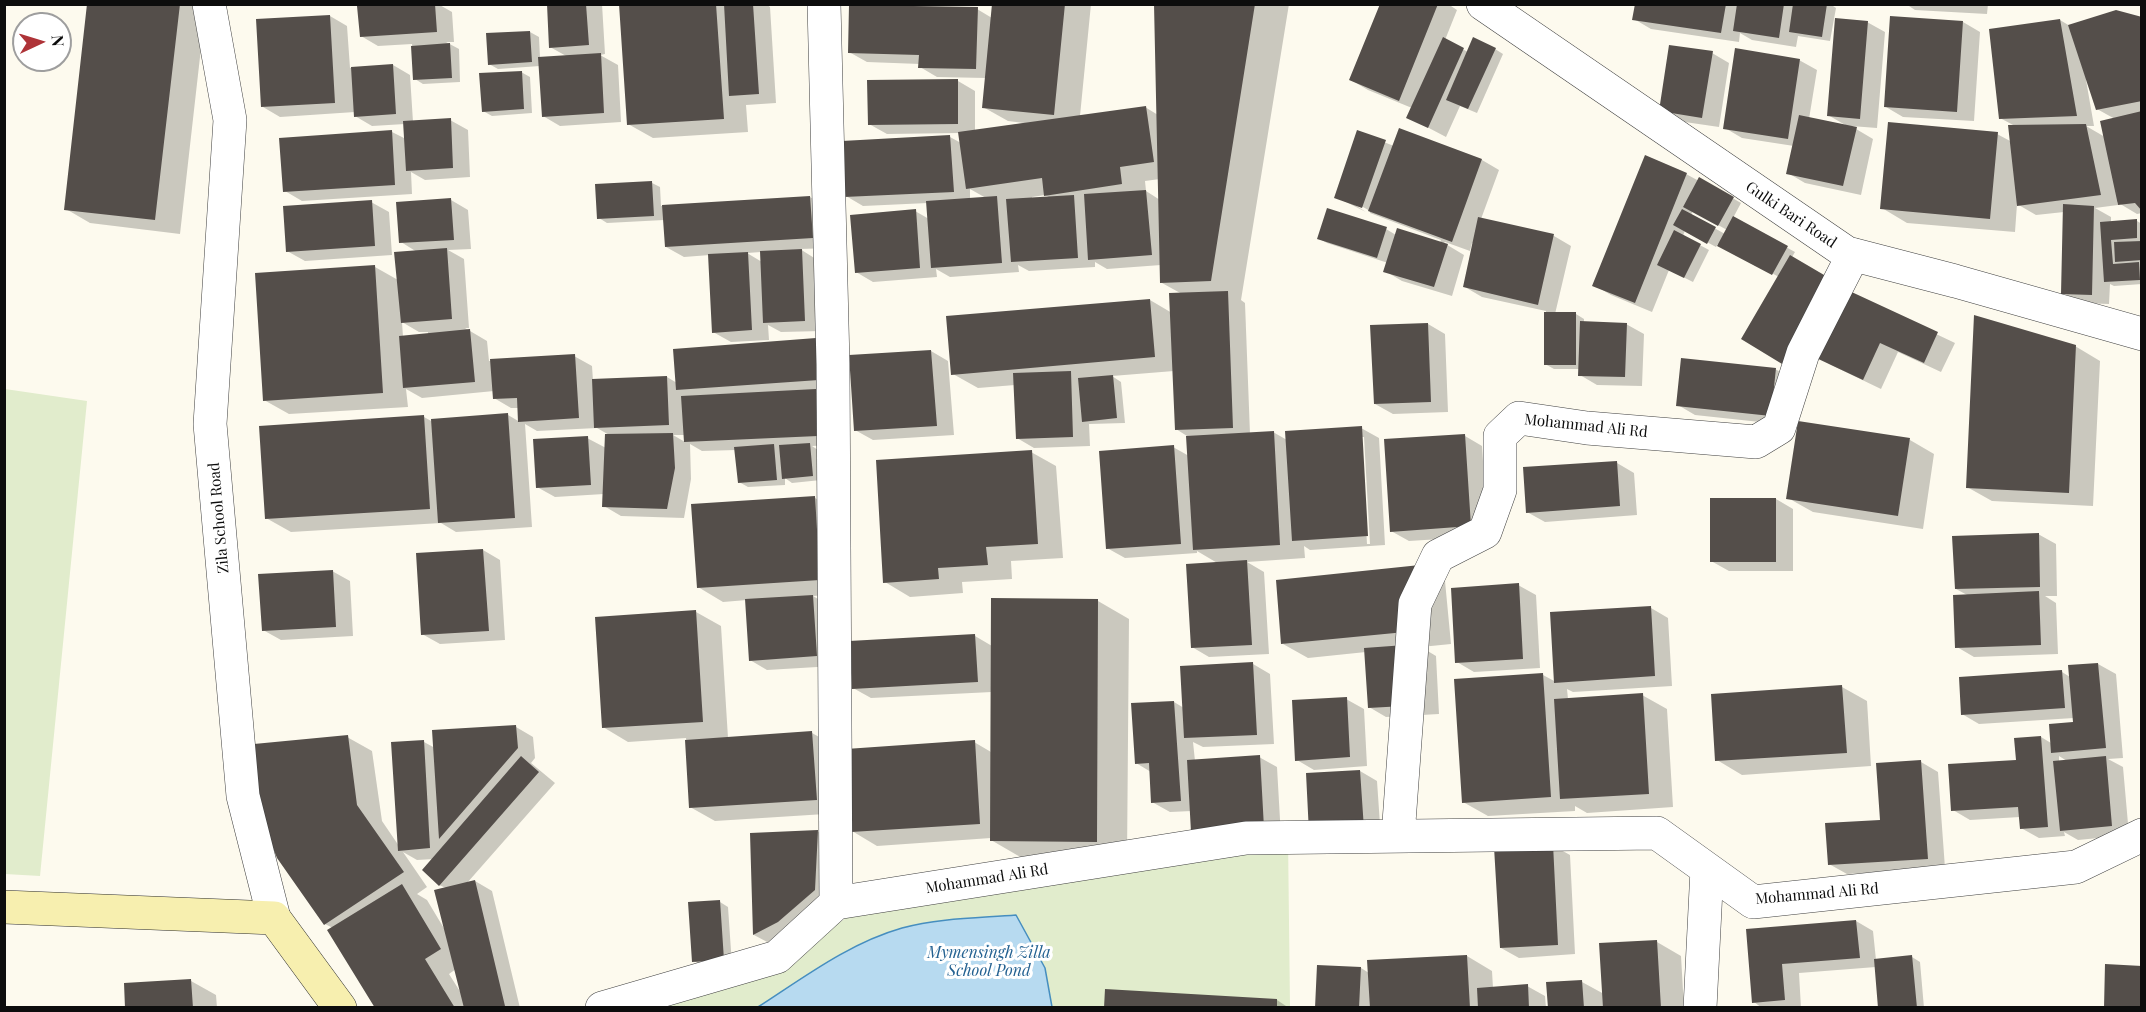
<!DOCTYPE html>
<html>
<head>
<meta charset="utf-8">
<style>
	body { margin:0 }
	#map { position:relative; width:2146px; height:1012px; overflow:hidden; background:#fdfaee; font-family:"Playfair Display",serif }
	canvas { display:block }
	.frame { position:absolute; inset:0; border:6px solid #0d0d0d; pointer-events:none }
	.north { position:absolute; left:12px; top:12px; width:60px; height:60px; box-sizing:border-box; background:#fff; border:2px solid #9e9e9e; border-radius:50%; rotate:86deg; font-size:16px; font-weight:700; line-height:24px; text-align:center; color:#0d0d0d }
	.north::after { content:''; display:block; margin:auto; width:21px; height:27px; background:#ae3338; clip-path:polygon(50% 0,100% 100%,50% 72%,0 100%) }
</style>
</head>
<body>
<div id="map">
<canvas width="2146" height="1012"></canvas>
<div class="frame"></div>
<div class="north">N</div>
</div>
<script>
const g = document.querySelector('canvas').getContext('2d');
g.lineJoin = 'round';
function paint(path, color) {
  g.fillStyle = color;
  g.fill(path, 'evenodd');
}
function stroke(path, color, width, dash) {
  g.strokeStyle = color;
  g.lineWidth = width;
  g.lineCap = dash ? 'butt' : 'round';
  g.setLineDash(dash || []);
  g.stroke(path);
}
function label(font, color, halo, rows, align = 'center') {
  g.font = font + ' "Playfair Display",serif';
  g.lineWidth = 6;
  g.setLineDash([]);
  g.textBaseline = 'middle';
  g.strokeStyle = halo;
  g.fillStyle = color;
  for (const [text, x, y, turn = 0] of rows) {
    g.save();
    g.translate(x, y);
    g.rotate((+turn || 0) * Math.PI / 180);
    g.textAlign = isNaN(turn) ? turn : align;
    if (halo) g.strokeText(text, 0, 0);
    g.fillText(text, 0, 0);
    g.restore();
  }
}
const pitch = new Path2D(`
	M5 389 87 401 40 876 5 874Z
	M1288 837 1290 1007 647 1008 777 967 846 918Z`);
const water = new Path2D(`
	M1016 915 1045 968 1052 1007H758C803 978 849 943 902 928 939 918 979 918 1016 915Z`);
const shadow = new Path2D(`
	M88 4H206L180 234 90 223 66 209Z
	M402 4H438L452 12 454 42H446L459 49 460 82 423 84 415 79 412 44 378 46 361 36Z
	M548 4H602L605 54 600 55 618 65 621 122 560 126 543 116 540 66 498 69 489 64 487 34 530 32 539 37 540 58 568 57 550 47Z
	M620 4H766L770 7 776 103 746 105 748 132 653 138 628 124Z
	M948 4H987V6Z
	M994 4H1091L1080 116 1145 107 1158 115 1156 4H1289L1241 300 1245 303 1250 434 1273 432 1287 440 1361 428 1379 438 1385 545 1310 550 1304 546 1305 558 1247 562 1264 572 1269 654 1209 657 1192 647 1219 564 1197 551V553L1125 558 1107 548 1173 447 1189 456 1187 436 1176 429 1174 371 1112 376 1121 382 1125 423 1089 424 1090 446 1034 448 1017 438 1015 385 978 388 953 374 1150 300 1172 313 1182 294 1162 283 1161 265 1107 269 1095 262V267L1029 271 1018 265 1019 272 950 277 936 269 937 277 873 282 856 272 915 211 929 219 928 203 863 206 846 196 950 137 961 143 960 133 887 134 869 124 958 81 975 91V131L1024 123 1008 121 983 107 986 78 937 77 920 67V64L867 62 849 52 977 9 992 18ZM1160 179V200L1146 191 1145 181ZM970 189 986 198 970 199ZM1045 195 1051 198 1032 199V197ZM1361 437H1364L1370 544H1367Z
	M1382 4H1448L1457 10 1445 40 1468 52 1495 49 1503 54 1477 113 1460 106 1446 137 1408 117 1412 108 1368 90 1351 80Z
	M1623 4H1830L1836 8 1830 41 1798 36 1796 47 1752 40 1740 33 1739 42 1651 29 1634 19 1636 6Z
	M1906 4H1988L1987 14 1915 10Z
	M330 16 347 26 350 68 393 65 410 75 413 122 450 120 468 130 470 177 425 180 411 172 412 194 302 201 285 191 392 132 406 139 405 124 372 126 355 116V112L280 117 263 107Z
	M2142 19V213L2137 214 2117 202 2118 205 2095 208 2111 217V222L2137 221 2142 224V284L2114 286 2110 284 2109 304 2080 303 2063 293 2064 212 2036 215 2017 204 2015 232 1907 223 1882 208 1997 134 2012 142 2015 126 2000 118 2060 20 2070 26ZM2086 80H2088L2097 109 2115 119 2105 137 2086 126H2094Z
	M1867 22 1885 32 1877 128 1851 126 1873 139 1861 195 1805 183 1788 173 1794 146 1742 138 1725 128 1799 60 1817 70 1809 119 1847 126 1828 115Z
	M1963 22 1980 32 1974 121 1903 117 1886 107Z
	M1712 53 1729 63 1719 127 1678 121 1661 111Z
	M521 72 530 77 532 113 492 116 483 111Z
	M1399 130 1482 160 1499 170 1481 219 1554 236 1571 246 1555 314H1576L1584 319V323L1626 324 1644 334 1642 386 1597 385 1580 375V369H1554L1545 364 1546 311 1482 297 1465 287 1474 244 1472 243 1470 251 1445 242 1444 243 1464 255 1452 296 1402 281 1385 271 1388 263 1327 243 1318 238 1386 229 1396 235 1440 243 1441 240 1370 213V211L1356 203 1355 205 1366 212 1336 197 1358 132 1394 146Z
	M1686 174 1699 181 1700 179 1741 203 1733 218 1795 252 1792 257 1852 294 1955 343 1941 372 1898 352 1881 389 1831 365 1816 356 1779 277 1718 244 1716 247 1685 230 1683 236 1709 250 1693 282 1669 270 1652 312 1611 295 1594 285ZM1693 211 1727 230 1725 234 1691 215Z
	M652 183 660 187 661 206 810 197 827 207 830 248 800 249 819 261 822 331 781 332 768 325 769 340 731 342 713 332 710 255 684 257 666 247 664 220 607 223 599 218ZM761 252 762 262 747 253Z
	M451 200 468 210 471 249 448 250 464 259 469 328H465L487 341 489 361 574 356 592 366 593 381 667 377 677 383 816 340 836 389 816 391 833 401 835 445 812 446 818 450 821 480 792 483 785 478V485L748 487 739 482 736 450 702 451 690 444 691 479 684 518 621 516 604 506V494L555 497 537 487 587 438 606 448 611 436 597 428 537 431 525 424 532 527 456 532 441 523 291 532 266 518 424 417 433 422 508 415 520 422 519 408H511L494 398V391L422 398 406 389 408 407 289 414 264 400 375 267 398 280 417 252 401 242ZM402 322 419 332H428V335L403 337ZM673 435H685V442Z
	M371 202 389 212 392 255 305 261 287 251Z
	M1428 324 1445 334 1448 412 1393 414 1375 404Z
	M2075 346 2100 361 2093 506 1992 501 1967 487Z
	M931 351 948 361 954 435 873 440 855 430Z
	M1775 369 1793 379 1788 425 1695 415 1678 405Z
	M1465 436 1482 446 1488 536 1409 541 1391 531 1386 441Z
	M1910 440 1934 454 1923 529 1813 512 1788 498Z
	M1031 452 1056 466 1063 558 1011 561 1012 579 962 582 963 593 910 597 885 582Z
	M1617 463 1634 473 1637 515 1545 522 1527 512Z
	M815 498 840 512 845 594 813 596 830 606 834 666 767 670 750 660 747 600 723 602 698 587Z
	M1776 499 1793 509V571H1729L1711 561Z
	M2038 534 2056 544 2057 596H2045L2056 603 2058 654 1974 657 1957 647 1969 596 1956 589Z
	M483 550 500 560 505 640 440 644 422 634Z
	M1420 567 1445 581 1451 644 1421 647 1436 656 1439 714 1386 717 1369 707 1366 652 1308 658 1283 644Z
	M332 571 350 581 353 636 281 640 263 630Z
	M1518 585 1536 595 1540 668 1474 672 1457 662Z
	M992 600 1098 601 1129 619 1127 859 1022 858 991 840V838L877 846 852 831 974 742 991 752 992 692 871 698 853 688 975 636 992 646Z
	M1651 608 1668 618 1672 686 1573 692 1567 689 1568 699 1642 695 1667 709 1673 807 1587 813 1575 806V811L1488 816 1463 802 1543 675 1556 682Z
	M696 612 721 626 728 738 812 733 837 747 841 813 715 821 690 807 686 738 628 742 603 727Z
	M1253 664 1270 674 1274 744 1203 747 1193 742 1195 761 1259 757 1277 767 1281 837 1192 811 1170 812 1152 802 1151 772 1136 763 1174 702 1184 708Z
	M2098 664 2116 674 2123 758 2108 759 2123 767 2129 835 2078 840 2064 832 2065 836 2039 838 2021 828 2020 817 1970 820 1953 810 2017 761 2016 739 2041 737 2051 743 2075 723 2074 718 1979 724 1962 714 2062 672 2070 677 2069 667ZM2059 756 2067 761 2059 762Z
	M1842 687 1867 701 1871 766 1742 775 1717 760Z
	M1346 699 1364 709 1367 766 1314 770 1297 760Z
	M516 727 533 737 535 758 531 763 555 783 467 883 475 881 492 891 520 1008H377L333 928 325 924 347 737 372 751 382 821 399 846 424 742 435 748ZM403 852 417 860 434 859 439 885 446 888 445 930 427 900 417 894 427 887ZM456 969 461 993 449 974Z
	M1921 762 1938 772 1945 868 1847 874 1829 864 1882 821Z
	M1360 771 1377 781 1381 839 1328 842Z
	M817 831 834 841 832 900 771 944 754 935 751 835Z
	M1552 845 1570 855 1575 954 1519 958 1501 948Z
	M720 902 728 907 732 965 702 966 694 961Z
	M1856 921 1873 931 1876 960 1912 957 1920 962 1924 1008H1880L1876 967 1799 973 1801 1008H1762L1754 1002 1748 930Z
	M1657 942 1681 956 1684 1008H1549L1582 982 1604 994Z
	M1467 956 1492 971 1493 988 1527 986 1545 996 1546 1008H1316L1361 968 1369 973Z
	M191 981 216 995 217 1008H127Z
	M1277 1000 1289 1008H1105Z`);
const building = new Path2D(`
	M87 4H180L155 220 64 210Z
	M377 4H435L437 32 360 37 357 6Z
	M547 4H586L589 45 549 48Z
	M619 4H716L724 119 627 125Z
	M724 4H753L759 94 729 96Z
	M992 4H1065L1054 115 982 108Z
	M1154 4H1255L1211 281 1160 283Z
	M1380 4H1438L1399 101 1349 80Z
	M1635 4H1726L1721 33 1632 20Z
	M1737 4H1784L1779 38 1733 31Z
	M1793 4H1827L1822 37 1789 32Z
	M849 5 978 7 976 69 918 68 919 55 848 53Z
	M2116 10 2142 17V101L2096 110 2068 25Z
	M330 15 335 103 261 107 256 19Z
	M1890 16 1963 21 1957 112 1884 107Z
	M1835 18 1868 21 1860 119 1827 116Z
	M2060 19 2077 116 1999 119 1989 29Z
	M530 31 532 62 488 65 486 33Z
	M1443 37 1464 48 1428 128 1406 118Z
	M1473 37 1496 48 1468 109 1446 100Z
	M450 43 452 78 413 80 411 46Z
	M1669 45 1713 51 1702 118 1659 111Z
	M1735 48 1800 59 1788 139 1723 129Z
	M601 53 604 113 542 117 538 57Z
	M393 64 396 114 354 117 351 67Z
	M522 71 524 109 482 112 479 73Z
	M958 79V124L868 125 867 80Z
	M1146 106 1154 162 1120 167 1122 184 1044 196 1042 178 966 189 958 132Z
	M2142 111V211L2135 203 2118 205 2100 121Z
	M1799 115 1857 127 1843 186 1786 174Z
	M451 118 453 168 406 171 403 121Z
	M1888 122 1998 132 1990 219 1880 209Z
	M2086 124 2101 195 2017 206 2008 125Z
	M1399 128 1482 159 1452 242 1368 211Z
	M392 130 395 185 283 192 279 138Z
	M1357 130 1386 140 1362 208 1334 198Z
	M950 135 954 192 844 197 842 141Z
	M1645 155 1687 173 1635 303 1592 286Z
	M1699 177 1734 197 1718 226 1683 207Z
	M652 181 654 216 597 219 595 184Z
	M1146 190 1152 255 1088 260 1084 194Z
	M1074 195 1078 258 1011 262 1006 199Z
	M810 196 813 238 665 247 662 205Z
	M997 196 1002 263 931 268 926 201Z
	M451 198 454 240 399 243 396 202Z
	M372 200 375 246 286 252 283 206Z
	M2063 204 2094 206 2092 295 2061 294Z
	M1327 208 1387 227 1377 258 1317 239Z
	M916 209 920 268 855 273 850 215Z
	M1682 209 1716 227 1707 244 1673 225Z
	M1733 216 1788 246 1772 275 1717 246Z
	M1478 217 1554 234 1538 305 1463 287Z
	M2137 219V238L2111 240 2113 264 2139 262 2140 280 2104 282 2100 222Z
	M1397 228 1448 244 1434 287 1383 272Z
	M1674 230 1701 244 1684 278 1657 265Z
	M2142 241V260L2115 262 2114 242Z
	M447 248 452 319 401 323 394 252Z
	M802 249 805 321 763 323 760 251Z
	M748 252 752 330 712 333 708 254Z
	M1790 255 1836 282 1787 367 1741 339Z
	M375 265 383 393 263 401 255 273Z
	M1843 288 1938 332 1924 363 1880 343 1863 380 1812 356Z
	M1228 291 1233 428 1175 430 1169 293Z
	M1150 299 1155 357 951 375 946 316Z
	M1544 312H1576V365H1544Z
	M1974 315 2076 345 2069 493 1966 488Z
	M1580 321 1627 323 1625 377 1578 376Z
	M1428 323 1431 402 1374 404 1370 325Z
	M470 329 475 382 403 388 399 336Z
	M816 338 819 380 676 390 673 349Z
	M931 350 937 426 854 431 849 355Z
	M575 354 579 418 518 422 517 398 493 399 490 359Z
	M1681 358 1776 368 1771 416 1676 406Z
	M1071 371 1073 437 1016 439 1013 373Z
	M1113 375 1117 418 1082 422 1078 378Z
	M667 376 669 425 594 428 592 379Z
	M816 389 818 436 684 442 681 396Z
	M508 413 515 518 438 523 431 419Z
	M424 415 430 509 265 519 259 426Z
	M1798 421 1910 438 1898 516 1786 499Z
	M1362 426 1368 536 1292 541 1285 431Z
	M1274 431 1280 545 1193 550 1186 436Z
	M673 433 675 468 667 509 602 507 605 434Z
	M1465 434 1471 526 1390 532 1384 439Z
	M588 436 591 485 536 488 533 439Z
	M810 443 813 476 782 479 779 445Z
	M774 444 777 480 738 483 734 447Z
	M1174 445 1181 544 1106 549 1099 451Z
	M1032 450 1038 544 986 547 988 565 938 568 939 579 883 583 876 460Z
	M1617 461 1620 506 1526 513 1523 467Z
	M815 496 820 580 697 588 691 504Z
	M1710 498H1776V562H1710Z
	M2039 533 2040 587 1955 589 1952 536Z
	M483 549 489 631 421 635 416 553Z
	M1247 560 1252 645 1191 648 1186 564Z
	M1420 565 1426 630 1281 644 1276 580Z
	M333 570 336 627 262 631 258 574Z
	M1519 583 1523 659 1455 663 1451 588Z
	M2039 591 2041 645 1955 648 1953 595Z
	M813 595 817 656 749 661 745 599Z
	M991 598 1098 599 1097 842 990 841Z
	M1651 606 1655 676 1554 683 1550 612Z
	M696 610 703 722 602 728 595 617Z
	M975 634 978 682 852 689 849 641Z
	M1419 644 1422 705 1368 708 1364 648Z
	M1253 662 1257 735 1184 738 1180 666Z
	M2098 663 2106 748 2051 753 2049 724 2073 722 2068 665Z
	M2062 670 2065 708 1961 715 1959 677Z
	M1543 673 1551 797 1462 803 1454 679Z
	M1842 685 1847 753 1715 761 1711 694Z
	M1643 693 1649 794 1560 799 1554 699Z
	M1347 697 1350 757 1295 761 1292 700Z
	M1174 701 1181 801 1151 803 1149 763 1135 764 1131 703Z
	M516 725 518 748 439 839 432 730Z
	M812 731 817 800 689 808 685 740Z
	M348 735 357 805 404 872 324 925 277 858 255 803 254 744Z
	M2041 736 2048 827 2020 829 2018 807 1951 811 1948 764 2016 760 2014 738Z
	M424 740 430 848 398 851 391 742Z
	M975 740 980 824 851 832 846 749Z
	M1260 755 1264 828 1191 832 1187 760Z
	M521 756 539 772 439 886 422 870Z
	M2106 756 2112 826 2060 831 2053 761Z
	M1921 760 1928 859 1828 865 1825 823 1880 820 1876 763Z
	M1360 770 1364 829 1309 833 1306 773Z
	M818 830 815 890 778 922 753 935 750 833Z
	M1553 844 1558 945 1500 948 1494 847Z
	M475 880 505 1006 500 1008H464L434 890Z
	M402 884 441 949 425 959 455 1008H375L327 930Z
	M720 900 724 960 692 962 688 902Z
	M1856 920 1860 958 1782 964 1785 1000 1752 1003 1746 929Z
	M1657 940 1661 1008H1603L1599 943Z
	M1467 955 1470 1008H1370L1367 960Z
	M1912 955 1917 1008H1878L1874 959Z
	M2105 964 2142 966V1008H2104Z
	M1317 965 1361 967 1359 1008H1315Z
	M191 979 193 1008H125L124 983Z
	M1582 980 1584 1008H1548L1546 982Z
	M1528 984 1529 1008H1478L1477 988Z
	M1105 989 1277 999V1008H1104Z`);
const minor = new Path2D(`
	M209 4 230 120 210 424 243 796 274 918
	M824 4 833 364 836 903
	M1398 836 1415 604 1438 556 1485 532 1500 490V436L1519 418 1587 428 1756 442 1779 428 1803 353 1853 255
	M602 1008 777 957 836 903 1246 838 1657 833 1753 902 2076 867 2142 835
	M1700 1008 1707 869`);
const tertiary = new Path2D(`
	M1483 4 1847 253 1955 281 2142 334`);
const secondary = new Path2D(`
	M4 907 274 918 340 1008`);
const streetNames = [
	["Gulki Bari Road",1791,215,34],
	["Mohammad Ali Rd",1586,426,6],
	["Zila School Road",219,518,-95],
	["Mohammad Ali Rd",987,879,-9],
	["Mohammad Ali Rd",1817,894,-5]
];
const waterNames = [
	["Mymensingh Zilla",989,953],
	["School Pond",989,971]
];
paint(pitch, '#e1eccc');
paint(water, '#b7daf0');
stroke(water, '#468ebf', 1.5);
paint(shadow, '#0003');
paint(building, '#544e4a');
stroke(minor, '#404040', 34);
stroke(tertiary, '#404040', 34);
stroke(secondary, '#2f2f2f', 34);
stroke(minor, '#fff', 33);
stroke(tertiary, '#fff', 33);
stroke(secondary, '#f7efaf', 33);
label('15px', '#0d0d0d', '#fff', streetNames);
label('italic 16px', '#236191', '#fff', waterNames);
</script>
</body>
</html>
